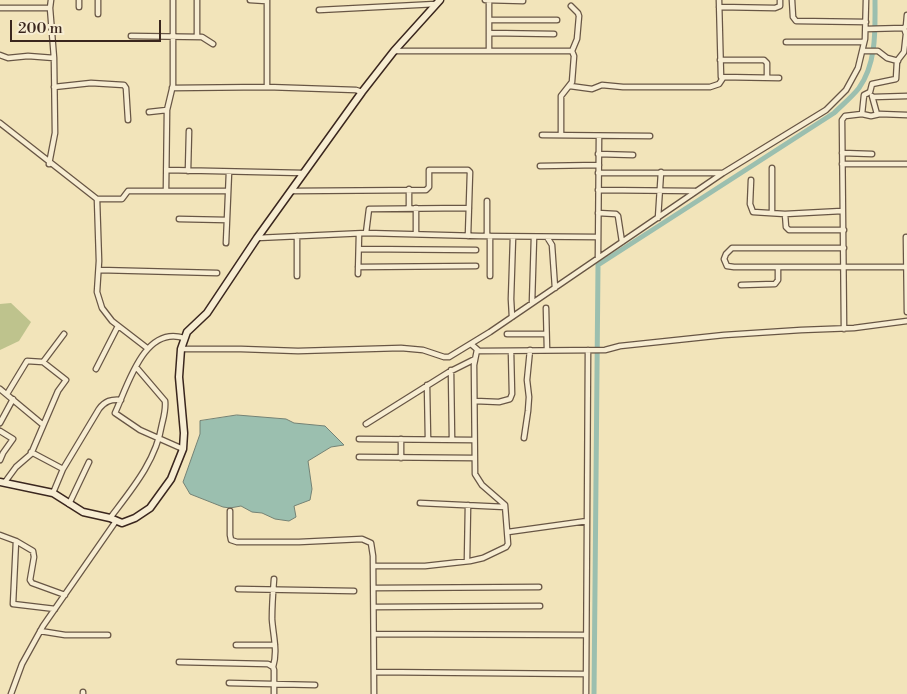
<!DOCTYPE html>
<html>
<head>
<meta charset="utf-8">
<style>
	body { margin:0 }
	#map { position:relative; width:907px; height:694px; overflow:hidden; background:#f2e4ba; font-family:"Libre Bodoni",serif }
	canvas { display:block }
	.scale { position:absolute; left:10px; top:20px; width:151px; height:22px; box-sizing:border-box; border:2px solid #3a261e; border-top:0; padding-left:6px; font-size:15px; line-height:18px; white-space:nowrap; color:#3a261e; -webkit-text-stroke:4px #f7edd2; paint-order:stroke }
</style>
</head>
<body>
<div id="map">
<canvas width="907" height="694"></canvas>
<div class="scale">200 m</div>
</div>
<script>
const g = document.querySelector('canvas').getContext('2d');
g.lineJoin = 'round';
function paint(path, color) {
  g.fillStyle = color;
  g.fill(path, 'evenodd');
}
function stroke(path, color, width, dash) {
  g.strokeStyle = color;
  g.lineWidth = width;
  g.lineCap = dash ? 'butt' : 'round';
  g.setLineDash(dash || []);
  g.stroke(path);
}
const green = new Path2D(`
	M11 303 31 322 19 341 0 350V304Z`);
const water = new Path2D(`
	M237 415 286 419 294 423 325 426 344 445 331 447 308 461 312 489 310 500 294 506 296 517 289 521 275 519 262 513 252 512 241 506 230 508 223 507 190 494 183 482 200 434V421Z`);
const canal = new Path2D(`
	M594 694 598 265 834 113C842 105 852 97 859 88 877 62 875 30 875 0`);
const street = new Path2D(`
	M98 0V14
	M250 0 266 1
	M267 0V87
	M485 0 523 1
	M719 0 721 77 779 78
	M792 0 793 17 796 21 866 22
	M571 6 578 13 579 16 577 39 572 51
	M79 7V0
	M719 7 775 8 780 6V0
	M0 8H50L51 0
	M319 10 436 4
	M489 20H557
	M866 29 904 28 906 26 907 15
	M489 33 554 34
	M131 36 202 37 213 44
	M197 36V0
	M786 42H864
	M394 51H572L574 56 572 82 561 96V135
	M489 51V0
	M863 51H878L887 58 898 61
	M0 55 8 58 28 56 54 58
	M720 60H764L767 63V78
	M570 86 592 89 602 85 623 87H710L719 84 723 78
	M54 87 91 83 124 85 126 88 128 120
	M172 88 267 87 356 90 362 92
	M872 96 877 114
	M873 97 907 96
	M149 112 167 110
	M862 114 871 116 880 114 907 115
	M0 123 97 199 99 261 97 292 102 308 112 321 147 348
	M542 135 650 136
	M842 153 872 154
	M598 154 633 155
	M49 164 55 133 54 58 50 8
	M842 164H907
	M540 166 599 165
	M772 168V213
	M167 170 303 173
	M188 171 189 131
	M598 173H722
	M751 180 750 204 753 212 785 214
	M598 190 695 191
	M166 191 167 110 173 85V0
	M292 191 426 190 429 187V170H468L470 172 468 236
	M97 199H122L128 191H228
	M487 201V236
	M409 208V189
	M416 208V234
	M842 211 785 214 786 227 789 230H844
	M598 213 616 214 618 216 622 242
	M658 218 661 172
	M179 219 227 220
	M366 233 369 209 469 208
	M297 236V276
	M490 236V276
	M547 237 552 245 555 288
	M906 237 907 312
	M257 238 366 233 479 236 598 237
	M226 243 229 172
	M844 248H732L726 254 724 259 727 266 734 267H906
	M360 249 476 250
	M598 258 599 136
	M358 267 476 266
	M99 270 217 273
	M358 274 359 234
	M741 285 775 284 778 280V267
	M532 303 534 237
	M546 308 547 350
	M512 317 511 299 513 237
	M844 329 842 120 845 116 862 114 864 95 870 92 872 84 896 79 897 61 904 52 906 34 904 28
	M507 334H546
	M471 344 479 351 605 350 620 346 724 335 801 330 854 328 907 321
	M181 349H241L298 351 401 348 423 350 444 357H449L490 332 723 173 826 110 846 90 858 68 865 39 866 0
	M96 369 118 326
	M451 370 452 439
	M427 385 428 439
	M0 389 42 424
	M7 394 27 361 43 362
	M475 401 499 402 510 399 512 394 511 351
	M0 423 13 399
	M366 424 449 372 475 359
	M0 431 13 439 3 453 0 460
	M524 438 528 411 529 397 527 380 530 350
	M359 439 474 440
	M401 439V458
	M183 449 140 430 115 413C128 385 144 325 184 338
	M31 452 63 469
	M359 457 474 458
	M5 482 16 467 31 454 58 391 66 380 43 362 64 334
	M53 493 63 469 99 409C105 401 111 399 121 400
	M420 503 505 507
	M69 504 89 462
	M230 511V535L231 540 237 542H299L362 539 371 543 373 556 374 694
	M110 518C132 489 156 461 162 424 164 416 166 409 165 401L136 367
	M508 532 587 521
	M0 535 16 541 33 551 34 557 30 580 32 583 65 595
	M16 541 13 604 55 609
	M467 561 468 505
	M373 566H425L470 561 483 558 506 547 508 544 505 505 482 485 475 474 474 365 477 350
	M374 588 539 587
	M238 589 354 591
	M374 607 540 606
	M40 631 65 635H108
	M374 634 586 635
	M236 645H275
	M179 662 268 664 273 667 274 670V694
	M273 667C278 651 273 635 272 619 272 606 273 592 274 579
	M374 672 586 674
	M229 683 315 685
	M11 694 22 664 43 626 116 521
	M83 694V692
	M586 694 588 350`);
const secondary = new Path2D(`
	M0 482 53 493 83 512 110 518 122 523 135 518 150 508 171 479 183 449 184 433 179 377 181 349 187 332 207 313 257 238 362 92 394 51 440 0`);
paint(green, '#bec38d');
paint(water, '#9bbfaf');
stroke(water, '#748275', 1);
stroke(canal, '#9bbfaf', 5);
stroke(street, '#685645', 7);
stroke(secondary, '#3a261e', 9);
stroke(street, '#f7edd2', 4.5);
stroke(secondary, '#f7edd2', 6);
</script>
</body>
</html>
